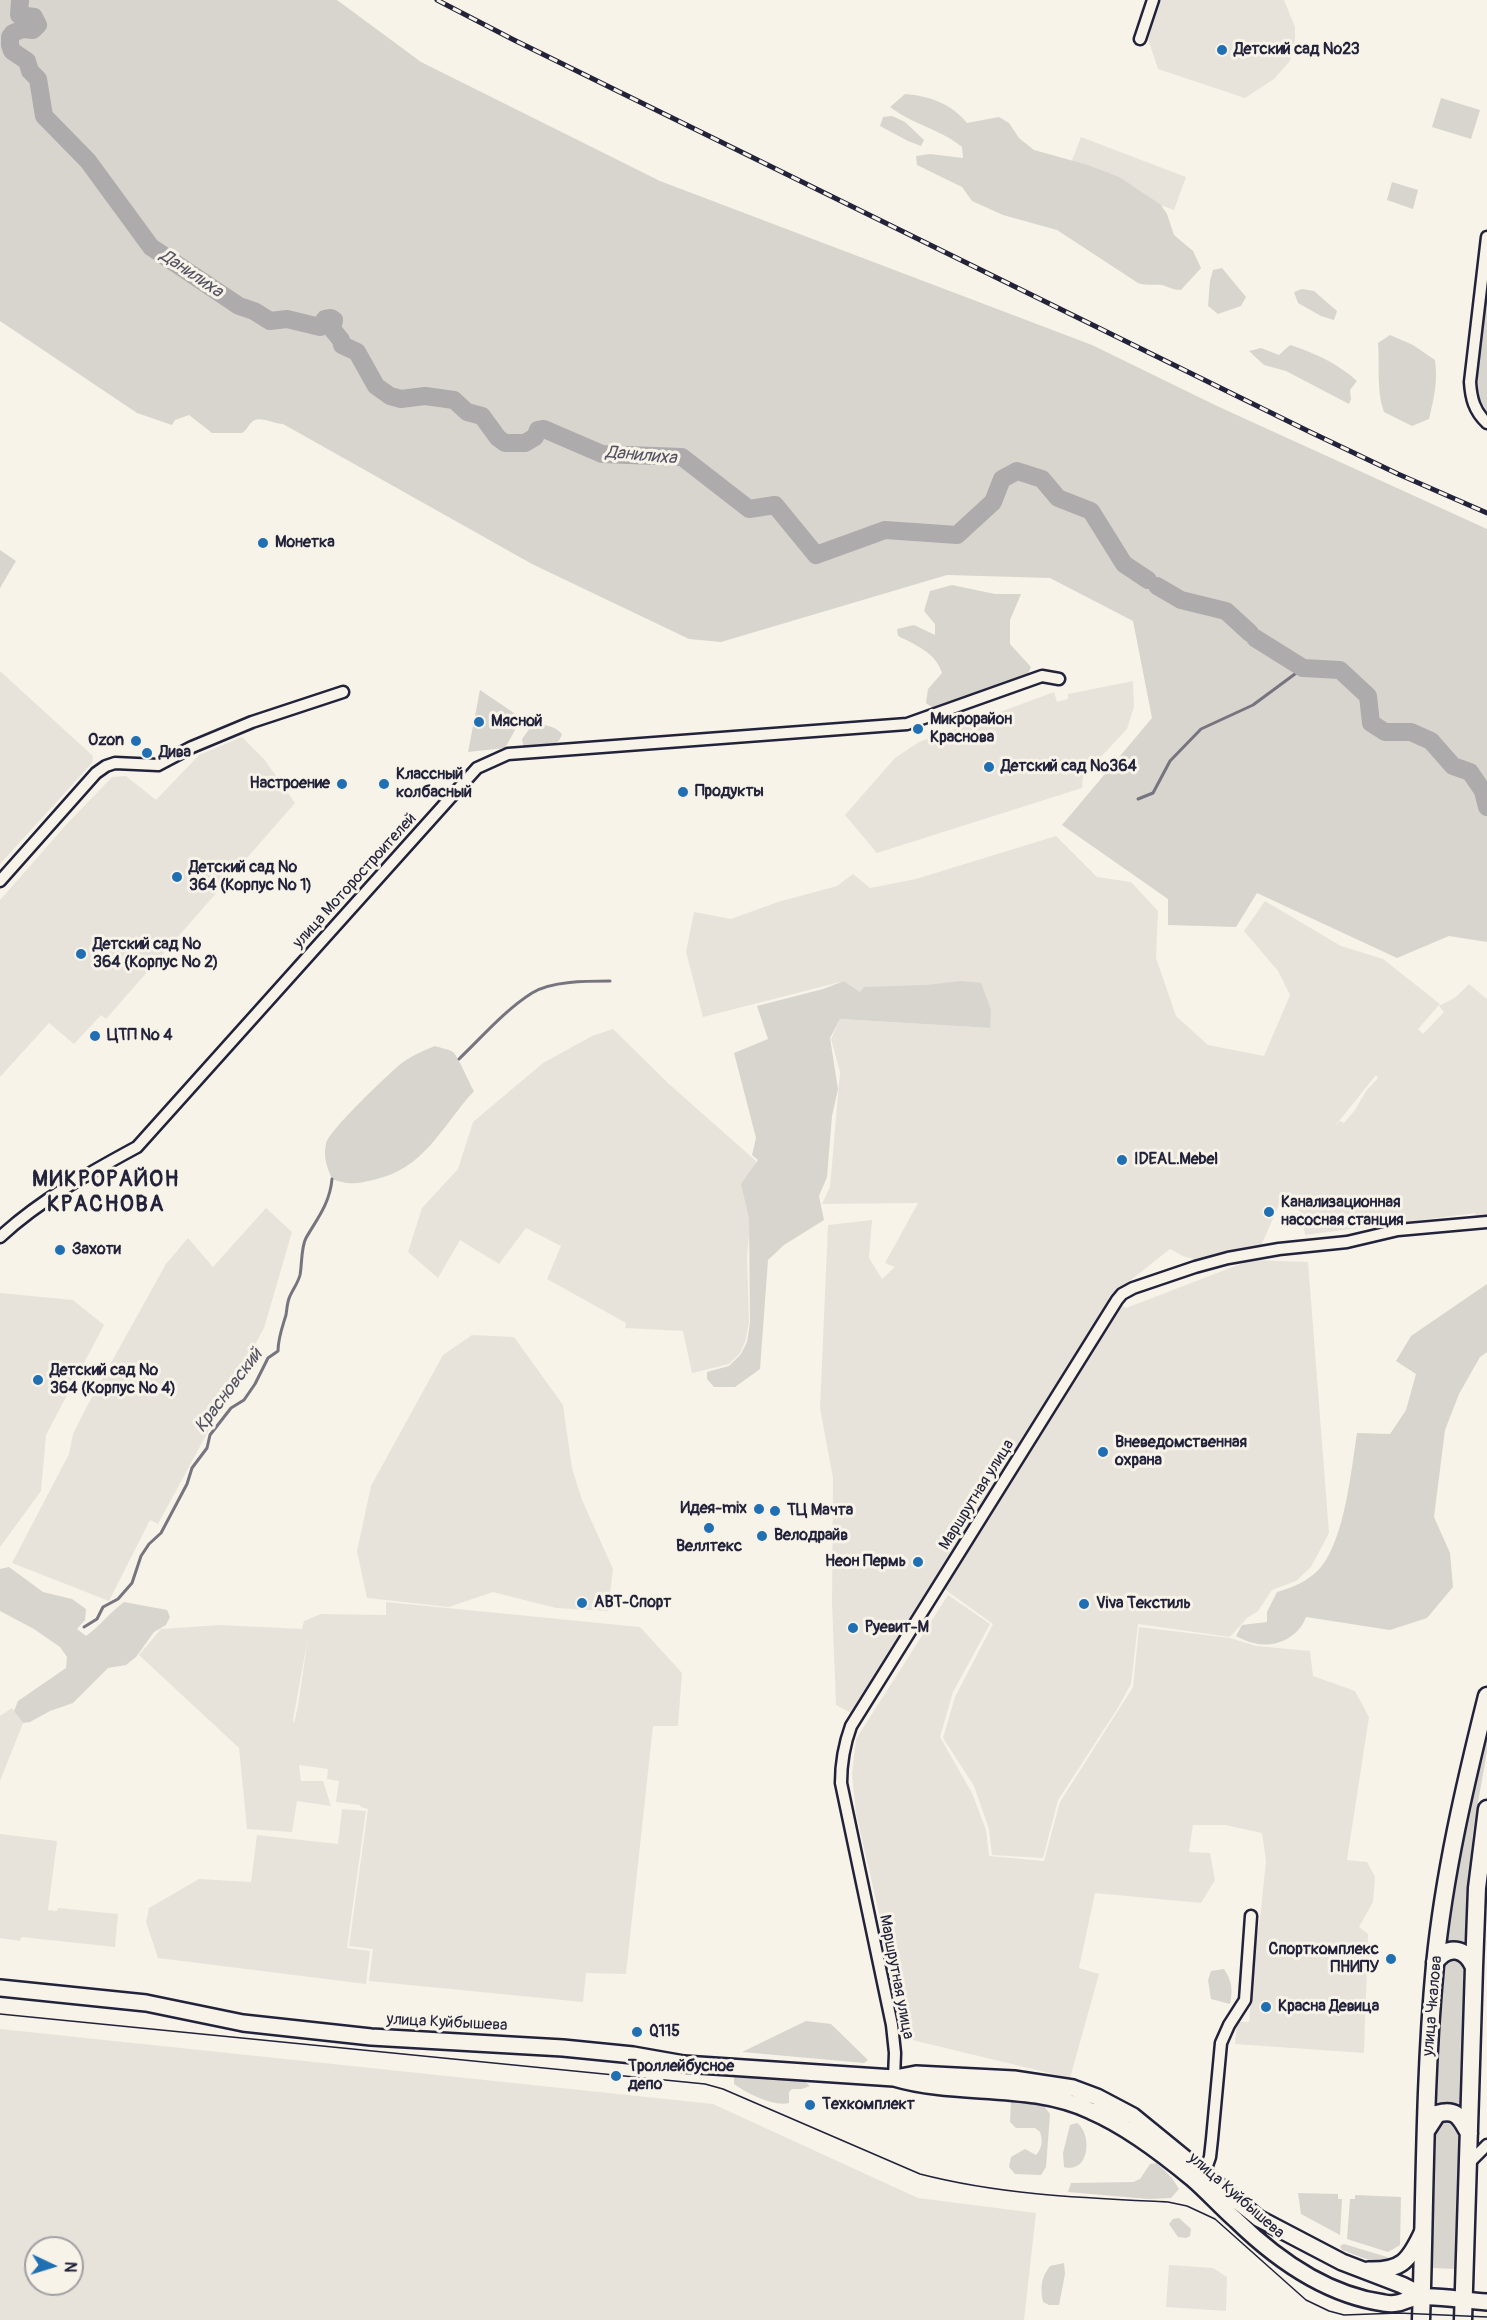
<!DOCTYPE html>
<html>
<head>
<meta charset="utf-8">
<style>
	body { margin:0 }
	#map { position:relative; width:1487px; height:2320px; overflow:hidden; background:#f7f3e8; font-family:Pangolin,sans-serif }
	canvas { display:block }
	.north { position:absolute; left:24px; top:2236px; width:60px; height:60px; box-sizing:border-box; background:#f7f3e8; border:2px solid #a29fa3; border-radius:50%; rotate:94deg; font-size:16px; font-weight:700; line-height:24px; text-align:center; color:#22223b }
	.north::after { content:''; display:block; margin:auto; width:21px; height:27px; background:#1f6fb2; clip-path:polygon(50% 0,100% 100%,50% 72%,0 100%) }
</style>
</head>
<body>
<div id="map">
<canvas width="1487" height="2320"></canvas>
<div class="north">N</div>
</div>
<script>
const g = document.querySelector('canvas').getContext('2d');
g.lineJoin = 'round';
function paint(path, color) {
  g.fillStyle = color;
  g.fill(path, 'evenodd');
}
function stroke(path, color, width, dash) {
  g.strokeStyle = color;
  g.lineWidth = width;
  g.lineCap = dash ? 'butt' : 'round';
  g.setLineDash(dash || []);
  g.stroke(path);
}
function label(font, color, halo, rows, align = 'center') {
  g.font = font + ' Pangolin,sans-serif';
  g.lineWidth = 6;
  g.setLineDash([]);
  g.textBaseline = 'middle';
  g.strokeStyle = halo;
  g.fillStyle = color;
  for (const [text, x, y, turn = 0] of rows) {
    g.save();
    g.translate(x, y);
    g.rotate((+turn || 0) * Math.PI / 180);
    g.textAlign = isNaN(turn) ? turn : align;
    if (halo) g.strokeText(text, 0, 0);
    g.fillText(text, 0, 0);
    g.restore();
  }
}
const built = new Path2D(`
	M1161 0H1284L1295 27V39L1290 61 1274 79 1245 98 1158 69 1148 39Z
	M1081 137 1186 177 1174 210 1068 171Z
	M0 671 93 756 92 763 0 864Z
	M1133 681 1134 707 1127 729 1083 776 1082 788 877 853 845 815 895 758 919 742 1054 692 1057 702 1068 699V694Z
	M242 737 264 759 295 803 106 1019 101 1015 74 1044 49 1023 0 1077V900L65 826 112 777 126 776 156 800 199 755Z
	M1056 836 1097 877 1131 882 1158 911 1156 958 1176 1016 1208 1045 1264 1056 1290 995 1278 971 1244 931 1265 901 1341 946 1383 959 1440 1004 1418 1029 1423 1034 1444 1012 1439 1006 1456 997 1469 984 1487 999V1218L1476 1219 1475 1213 1305 1235 1301 1212 1281 1200 1261 1246 1200 1261 1183 1256 1170 1249 1108 1298 1126 1308 1251 1260 1308 1262 1329 1533 1311 1567 1296 1581 1272 1590 1258 1611 1247 1618 1230 1637 1138 1624 1131 1684 1116 1711 1058 1800 1043 1858 992 1855 989 1829 974 1786 943 1738 955 1697 993 1624 933 1581 855 1715 836 1705 832 1603 833 1478 820 1408 828 1225 872 1220 869 1258 882 1279 895 1267 885 1263 918 1203 822 1204 830 1187 840 1072 831 1039 840 1019 990 1028 860 992 844 981 703 1017 686 952 694 912 731 919 778 902 837 886 853 874 870 888 916 879ZM1376 1075 1378 1078 1366 1091 1355 1110 1344 1123 1340 1121 1335 1126Z
	M613 1029 669 1084 756 1161 747 1257 749 1323 745 1342 740 1353 729 1364 692 1373 683 1331 625 1328 626 1323 547 1279 561 1246 526 1228 499 1264 460 1240 438 1278 408 1252 422 1208 458 1169 473 1122 543 1063 592 1036Z
	M266 1208 292 1232 264 1328 158 1524 150 1520 109 1601 12 1563 69 1454 73 1434 87 1406 166 1264 188 1238 213 1267Z
	M0 1293 73 1300 104 1325 46 1435 41 1491 0 1547Z
	M472 1335 514 1337 563 1405 572 1468 582 1500 613 1569 608 1611 556 1608 493 1592 449 1607 367 1598 357 1551 371 1486 443 1355Z
	M948 1595 990 1624 953 1692 940 1737 972 1793 986 1830 989 1856 1044 1861 1060 1802 1133 1687 1139 1627 1230 1638 1256 1646 1310 1651 1313 1676 1355 1691 1369 1717 1347 1860 1367 1862 1375 1877 1373 1902 1359 1927 1368 1934 1364 2053 1235 2044 1237 2022H1249L1255 1946 1260 1919 1266 1861 1262 1833 1225 1825H1193L1189 1852 1210 1853 1215 1880 1201 1903 1095 1893 1079 1968 1099 1974 1070 2078 908 2039 856 1813 852 1774 856 1739Z
	M386 1602 640 1627 682 1673 678 1726H653L626 1974 586 1973 583 2002 369 1981 373 1949 349 1946 368 1809 361 1807 360 1805 336 1802 339 1781 327 1779 328 1769 299 1765 301 1781H323L331 1806 297 1801 292 1832 247 1829 239 1748 139 1655 161 1629 220 1625 302 1629 304 1621 321 1614 386 1615ZM308 1637 298 1706 294 1723 293 1720Z
	M12 1708 23 1723 0 1781V1716Z
	M342 1809 366 1811 347 1948 370 1951 366 1984 158 1958 146 1922 149 1908 199 1879 251 1882 257 1835 338 1844Z
	M0 1834 57 1841 48 1910 57 1911 58 1908 118 1914 115 1947 21 1937 20 1941 0 1938Z
	M0 2029 713 2104 918 2198 1036 2213 1024 2320H0ZM36 2248H72V2284H36Z
	M1169 2265 1213 2268 1227 2277 1226 2311 1166 2307Z`);
const green = new Path2D(`
	M0 0H337L421 62 660 181 1092 345 1217 406 1487 529V942L1449 936 1397 958 1257 893 1236 927 1168 925V899L1062 825 1152 718 1133 621 1050 578 947 575 721 642 689 639 532 564 283 424C274 424 260 416 253 421 249 424 247 430 242 433H212L189 415 175 420 172 425 137 413 0 321Z
	M905 94C930 96 952 104 967 123L999 117 1009 123 1019 138 1034 150 1088 165 1119 177 1161 205 1167 214 1174 235 1193 251 1201 268 1181 290C1173 290 1169 287 1162 285 1155 284 1147 286 1138 283L1057 230 1003 215 972 201 962 187 917 165 916 156 930 154 963 158 962 147C940 129 912 124 890 107Z
	M1441 98 1480 110 1471 139 1432 127Z
	M892 116 905 122 924 140 921 146 908 141 880 126 883 117Z
	M1392 182 1418 190 1413 209 1387 200Z
	M1222 268 1246 297 1241 306 1218 314 1208 306 1210 281 1213 270Z
	M1487 285V413L1479 397 1477 382Z
	M1302 289 1314 291 1337 311 1334 320 1321 316 1298 303 1294 292Z
	M1390 335 1413 345 1435 360C1438 381 1434 398 1429 419L1412 426 1384 412C1376 390 1380 366 1378 343Z
	M1290 345C1315 353 1337 363 1357 381L1350 390 1351 399 1349 404 1286 371 1264 365 1249 351 1261 348 1279 355Z
	M0 550 16 561 0 588Z
	M952 585 995 594H1021L1010 620V644L1031 667 1027 676 1010 684 986 689 936 710 926 703 928 689 942 673C936 653 916 645 898 636L897 629 914 625 935 635V624L924 611 930 591Z
	M480 690 520 717 514 732 505 748 468 752Z
	M533 724C543 724 555 726 562 734 558 750 537 747 524 749L522 739Z
	M844 981 860 992 864 987 926 985 961 981 981 983 991 1010 990 1028 840 1019 830 1038 838 1089 832 1116 827 1177 819 1196 824 1220 784 1245 768 1260 760 1369 735 1387H714L707 1379V1372L729 1366 741 1354 747 1342 750 1323 749 1218 741 1184 758 1160 752 1155 756 1138 734 1053 768 1039 757 1006 823 989Z
	M435 1046C440 1048 449 1049 453 1052 458 1056 469 1083 474 1091 441 1127 425 1169 373 1180 355 1184 349 1185 332 1179 327 1167 323 1157 326 1144 328 1131 386 1077 398 1066 409 1057 422 1051 435 1046Z
	M1487 1284V1352L1480 1357 1459 1394 1445 1430 1434 1517 1450 1553 1453 1587 1427 1618 1390 1630 1306 1617C1299 1637 1275 1649 1254 1643 1248 1642 1242 1639 1236 1636L1242 1625 1267 1622V1612L1277 1592C1294 1587 1309 1581 1321 1567 1345 1537 1351 1471 1357 1433L1390 1434 1406 1410 1416 1374 1396 1361 1411 1336Z
	M9 1567 43 1592 72 1599 86 1609 85 1620 77 1629 86 1636C100 1626 110 1612 124 1602L167 1610 170 1617 166 1625 154 1632 136 1657 126 1665 108 1668 73 1703 50 1711 30 1722 23 1723 14 1711 18 1701 66 1668 67 1657 60 1647 34 1629 0 1611V1569Z
	M1487 1735V1751L1473 1831 1464 1947 1446 1946 1465 1831Z
	M1452 1955 1464 1964 1460 2108 1451 2104 1436 2106 1445 1962Z
	M1224 1969C1232 1981 1233 1990 1230 2004L1211 1999 1208 1980 1211 1971Z
	M806 2021 831 2024 868 2060 864 2063 742 2052Z
	M740 2074 804 2081 810 2086 802 2089H792L789 2092V2103C774 2107 746 2093 734 2084V2075Z
	M1019 2099 1044 2106 1050 2114 1046 2167 1041 2175 1015 2174 1009 2167 1011 2157 1025 2149 1036 2155C1042 2148 1043 2142 1040 2132L1035 2128H1016L1010 2122 1011 2101Z
	M1448 2120 1452 2121 1460 2132 1457 2269 1432 2268 1436 2128 1442 2121Z
	M1077 2123C1093 2135 1089 2174 1064 2167L1063 2153 1070 2125Z
	M1157 2163 1172 2178 1179 2189 1171 2198 1149 2199 1068 2192 1071 2183 1133 2182 1140 2179 1150 2164Z
	M1298 2193 1338 2194V2199H1342L1340 2235 1301 2214Z
	M1355 2195 1401 2197 1400 2245 1388 2252 1347 2239 1350 2199H1355Z
	M1179 2218 1191 2229 1190 2236 1186 2238 1178 2237 1169 2224 1173 2219Z
	M1344 2244 1387 2257 1391 2262C1374 2264 1359 2256 1342 2250L1340 2246Z
	M1064 2263 1065 2274 1059 2305H1049L1043 2302C1040 2287 1041 2278 1050 2266Z`);
const stream = new Path2D(`
	M1138 799 1153 793 1170 761 1201 729 1253 705 1303 668
	M459 1059C482 1037 505 1010 532 993 551 981 587 981 610 981
	M84 1627 97 1619 103 1607 118 1599 132 1583 141 1556 149 1544 161 1533 187 1484 192 1468 207 1448 210 1435 231 1408 244 1400 255 1384 268 1358 278 1351C278 1338 282 1328 286 1315 287 1309 287 1302 290 1296 293 1289 298 1283 300 1275 302 1265 301 1247 306 1238 317 1219 330 1203 332 1179`);
const river = new Path2D(`
	M20 0 19 15 34 17 38 25 33 30 23 29 13 33 10 37V45L12 51 27 61 30 71 38 79 44 116 88 161 151 247 239 306 254 311 270 321 287 319 320 327 325 319 331 318 334 320 332 329 341 340 342 345 357 352 376 386 390 396 401 399 425 396 454 400 467 412 482 416 498 438 505 443H525L535 437 538 430 544 429 602 454 682 457 749 509 775 505 816 555 885 530 957 535 993 502 1002 479 1017 471 1042 479 1058 498 1091 511 1124 564 1148 580
	M1157 586 1181 600 1226 611 1250 633
	M1255 638 1303 668 1340 670 1368 696 1371 723 1385 732H1411L1431 741 1453 766 1470 772 1483 791 1487 807`);
const street = new Path2D(`
	M1140 39 1153 0
	M1487 237 1470 382C1471 398 1474 411 1487 423
	M0 881 96 773 106 766 115 763 158 765 192 747 252 722 343 692
	M0 1237C40 1200 89 1173 137 1147L477 768 508 754 907 724 1042 676 1059 679
	M894 2078 895 2053 892 2025 841 1783C841 1762 844 1745 851 1726L1117 1300 1122 1294 1133 1288 1195 1267 1228 1258 1279 1249 1347 1242 1398 1230 1487 1222
	M1469 2163 1487 2145
	M1204 2174 1210 2157 1212 2139 1221 2043 1229 2025 1245 2000 1251 1916`);
const secondary = new Path2D(`
	M0 1988 146 2003 243 2023 371 2037 563 2048 633 2055 684 2064 894 2078C958 2097 1029 2082 1091 2111 1126 2126 1163 2154 1193 2179 1208 2192 1221 2207 1236 2220 1277 2260 1326 2295 1384 2303 1402 2306 1405 2298 1419 2297 1441 2295 1465 2301 1487 2302
	M895 2078 916 2074 1014 2079 1073 2088 1097 2097 1133 2116 1258 2218 1342 2262 1402 2285 1412 2290 1417 2297
	M1368 2270C1402 2271 1409 2261 1423 2231`);
const primary = new Path2D(`
	M1435 1962C1448 1945 1465 1947 1474 1967
	M1426 2131 1437 2114C1457 2108 1460 2118 1469 2133
	M1421 2320C1425 2202 1424 2083 1435 1965 1444 1874 1465 1784 1487 1696
	M1463 2320 1474 1967 1477 1888 1487 1809`);
const tram = new Path2D(`
	M0 2014 705 2084 723 2089 920 2174C1001 2195 1085 2198 1168 2202L1187 2206 1215 2219 1306 2300 1329 2311 1344 2315 1399 2313 1487 2317`);
const rail = new Path2D(`
	M437 0 514 40 1306 430 1398 474 1487 513`);
const markers = [
	[1222,50,6,"#1f6fb2"],
	[263,543,6,"#1f6fb2"],
	[479,722,6,"#1f6fb2"],
	[918,729,6,"#1f6fb2"],
	[136,741,6,"#1f6fb2"],
	[147,753,6,"#1f6fb2"],
	[989,767,6,"#1f6fb2"],
	[342,784,6,"#1f6fb2"],
	[384,784,6,"#1f6fb2"],
	[683,792,6,"#1f6fb2"],
	[177,877,6,"#1f6fb2"],
	[81,954,6,"#1f6fb2"],
	[95,1036,6,"#1f6fb2"],
	[1122,1160,6,"#1f6fb2"],
	[1269,1212,6,"#1f6fb2"],
	[60,1250,6,"#1f6fb2"],
	[38,1380,6,"#1f6fb2"],
	[1103,1452,6,"#1f6fb2"],
	[759,1509,6,"#1f6fb2"],
	[775,1511,6,"#1f6fb2"],
	[709,1528,6,"#1f6fb2"],
	[762,1536,6,"#1f6fb2"],
	[918,1562,6,"#1f6fb2"],
	[582,1603,6,"#1f6fb2"],
	[1084,1604,6,"#1f6fb2"],
	[853,1628,6,"#1f6fb2"],
	[1391,1959,6,"#1f6fb2"],
	[1266,2007,6,"#1f6fb2"],
	[637,2032,6,"#1f6fb2"],
	[616,2076,6,"#1f6fb2"],
	[810,2105,6,"#1f6fb2"]
];
const poiNames = [
	["Детский сад №23",1234,50],
	["Монетка",275,543],
	["Микрорайон",930,720],
	["Краснова",930,738],
	["Мясной",491,722],
	["Ozon",124,741,"right"],
	["Дива",159,753],
	["Детский сад №364",1001,767],
	["Классный",396,775],
	["колбасный",396,793],
	["Настроение",330,784,"right"],
	["Продукты",695,792],
	["Детский сад №",189,868],
	["364 (Корпус № 1)",189,886],
	["Детский сад №",93,945],
	["364 (Корпус № 2)",93,963],
	["ЦТП № 4",107,1036],
	["IDEAL.Mebel",1134,1160],
	["Канализационная",1281,1203],
	["насосная станция",1281,1221],
	["Захоти",72,1250],
	["Детский сад №",50,1371],
	["364 (Корпус № 4)",50,1389],
	["Вневедомственная",1115,1443],
	["охрана",1115,1461],
	["Идея-mix",747,1509,"right"],
	["ТЦ Мачта",787,1511],
	["Велодрайв",774,1536],
	["Веллтекс",709,1547,"center"],
	["Неон Пермь",906,1562,"right"],
	["АВТ-Спорт",594,1603],
	["Viva Текстиль",1096,1604],
	["Руевит-М",865,1628],
	["Спорткомплекс",1379,1950,"right"],
	["ПНИПУ",1379,1968,"right"],
	["Красна Девица",1278,2007],
	["Q115",649,2032],
	["Троллейбусное",628,2067],
	["депо",628,2085],
	["Техкомплект",822,2105]
];
const streetNames = [
	["улица Моторостроителей",355,881,-48],
	["Маршрутная улица",977,1495,-58],
	["Маршрутная улица",896,1977,79],
	["улица Чкалова",1433,2006,-85],
	["улица Куйбышева",447,2023,3],
	["улица Куйбышева",1236,2196,41]
];
const waterNames = [
	["Данилиха",191,274,34],
	["Данилиха",641,456,5],
	["Красновский",229,1391,-53]
];
const districtNames = [
	["МИКРОРАЙОН",106,1180],
	["КРАСНОВА",106,1205]
];
paint(built, '#e7e3db');
paint(green, '#d8d5cf');
stroke(stream, '#76747f', 3);
stroke(river, '#aeabad', 18);
stroke(street, '#22223b', 15);
stroke(secondary, '#22223b', 20);
stroke(primary, '#22223b', 21);
stroke(street, '#f7f3e8', 10);
stroke(secondary, '#f7f3e8', 15);
stroke(primary, '#f7f3e8', 16);
stroke(tram, '#22223b', 1.5);
stroke(rail, '#22223b', 5);
stroke(rail, '#f7f3e8', 3, [9]);
for (const [x, y, r, color] of markers) {
  const dot = new Path2D();
  dot.arc(x, y, r, 0, 2 * Math.PI);
  g.fillStyle = color;
  g.fill(dot);
  stroke(dot, '#f7f3e8', 2);
}
label('bold 16px', '#22223b', '#f7f3e8', poiNames, 'left');
label('16px', '#22223b', '#f7f3e8', streetNames);
label('italic 18px', '#535263', '#f7f3e8', waterNames);
g.letterSpacing = '1.5px';
label('bold 22px', '#22223b', '#f7f3e8', districtNames);
g.letterSpacing = '0px';
</script>
</body>
</html>
